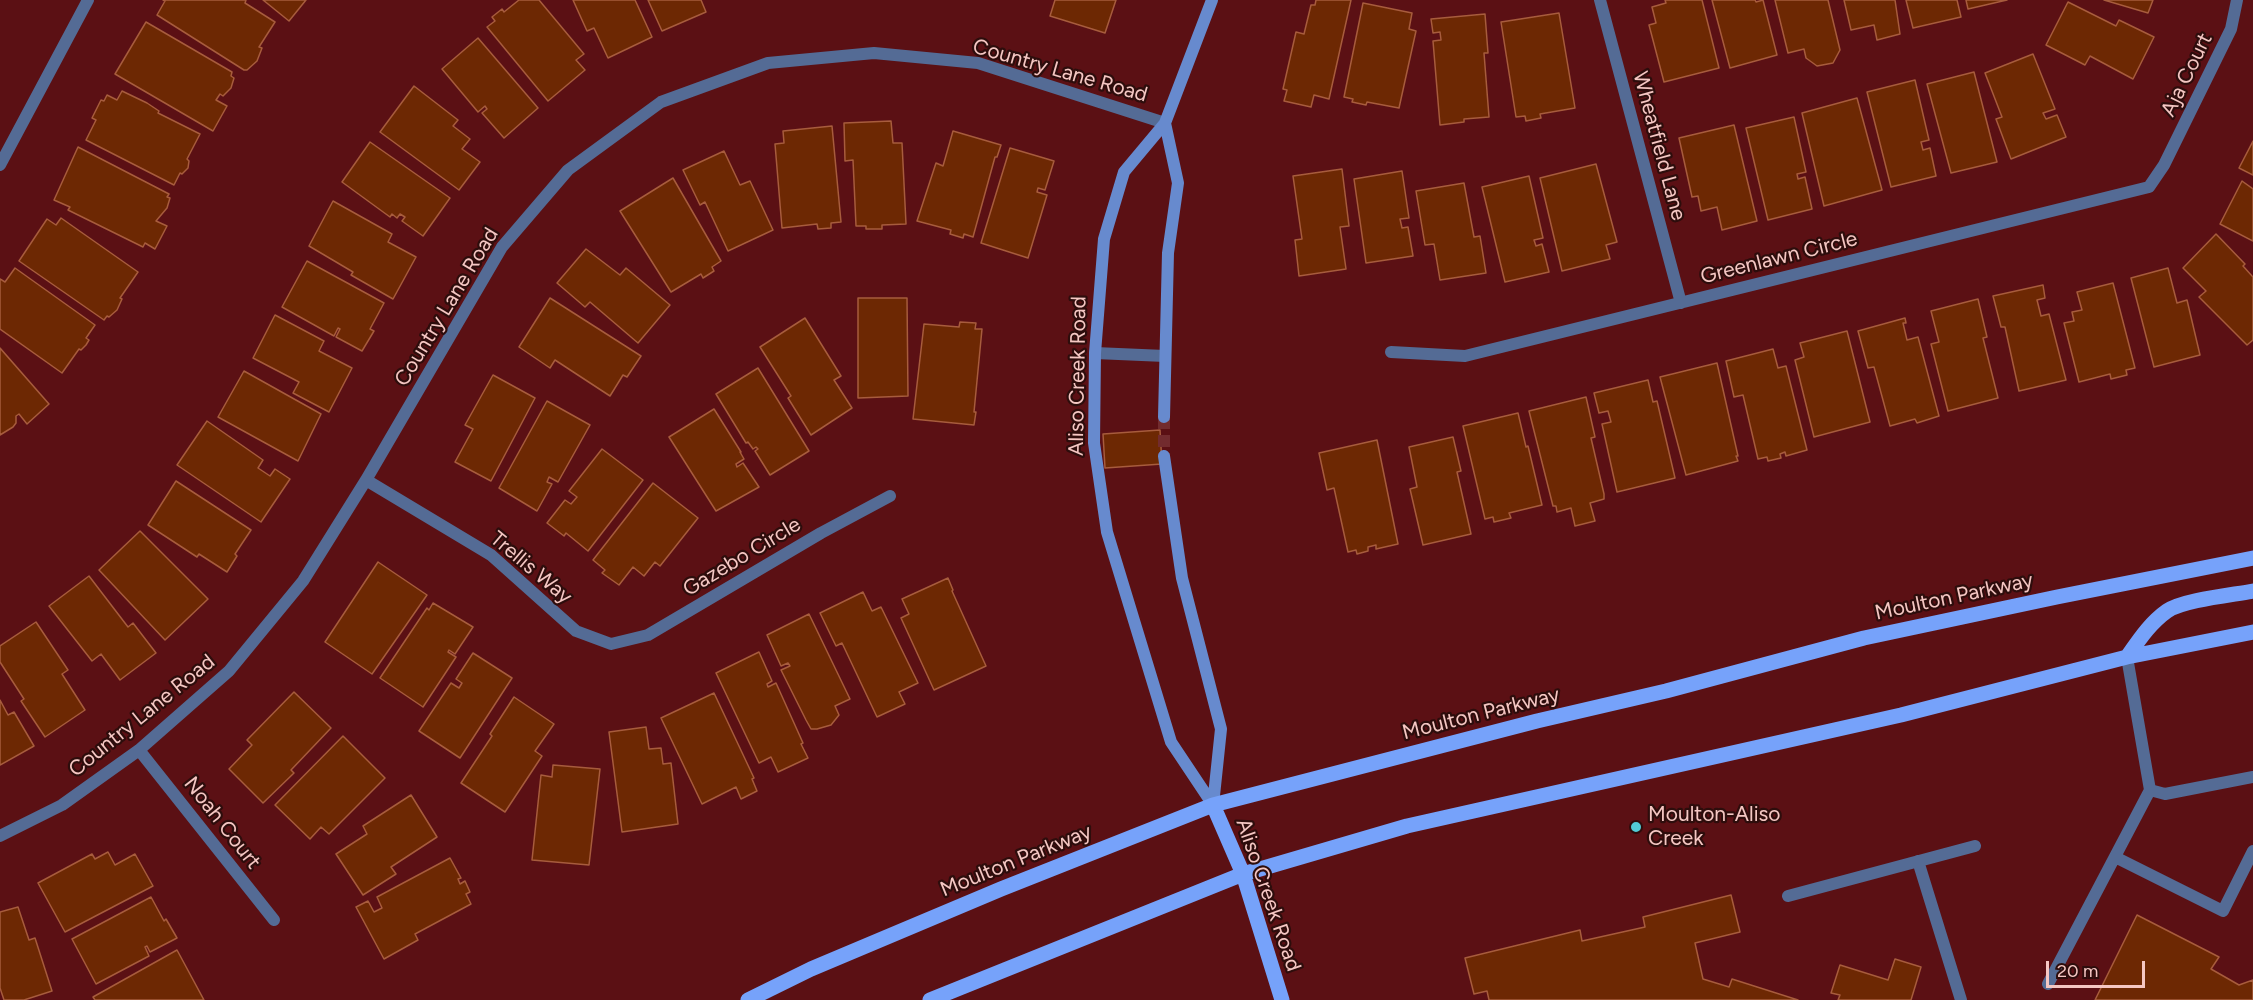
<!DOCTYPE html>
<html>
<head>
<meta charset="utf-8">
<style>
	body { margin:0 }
	#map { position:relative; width:2253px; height:1000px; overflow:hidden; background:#5b1014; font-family:Figtree,sans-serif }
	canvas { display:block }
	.scale { position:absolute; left:2046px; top:961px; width:99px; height:27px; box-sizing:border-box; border:3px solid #f5c7c3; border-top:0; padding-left:8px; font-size:18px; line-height:21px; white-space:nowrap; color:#f5c7c3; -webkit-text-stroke:4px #2d0d0c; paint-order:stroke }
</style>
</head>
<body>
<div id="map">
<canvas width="2253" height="1000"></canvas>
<div class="scale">20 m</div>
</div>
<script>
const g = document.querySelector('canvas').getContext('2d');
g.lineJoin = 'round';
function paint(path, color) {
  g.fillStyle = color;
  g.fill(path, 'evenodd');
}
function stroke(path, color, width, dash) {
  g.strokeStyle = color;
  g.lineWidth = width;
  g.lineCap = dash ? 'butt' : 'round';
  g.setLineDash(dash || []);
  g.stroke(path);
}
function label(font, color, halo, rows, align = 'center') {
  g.font = font + ' Figtree,sans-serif';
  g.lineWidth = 4.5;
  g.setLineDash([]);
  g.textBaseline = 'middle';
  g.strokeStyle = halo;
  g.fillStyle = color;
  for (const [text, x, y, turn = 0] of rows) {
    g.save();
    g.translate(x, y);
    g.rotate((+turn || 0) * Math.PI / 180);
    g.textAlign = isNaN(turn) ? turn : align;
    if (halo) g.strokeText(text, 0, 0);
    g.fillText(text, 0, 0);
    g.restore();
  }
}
const building = new Path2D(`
	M163 0H246L245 3 275 22 259 47 262 48 257 61 247 70H244L157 15 165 1Z
	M263 0H306L289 21Z
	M519 0H539L584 54 576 60 585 70 548 101 487 27 495 21 492 17 502 9 504 12Z
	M573 0H635L652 37 608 58 594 28 587 31Z
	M648 0H701L706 12 662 31Z
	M1055 0H1116L1105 33 1050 16Z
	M1316 0H1351L1329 99 1314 95 1311 107 1284 101 1287 90 1283 89 1296 32 1304 34 1311 5H1315Z
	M1665 0H1702L1719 68 1664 82 1649 25 1656 23 1652 7 1666 3Z
	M1712 0H1755L1756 2 1763 0 1777 55 1730 68Z
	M1775 0H1828L1840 50 1833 63 1817 66 1806 58 1804 49 1788 53Z
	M1844 0H1895L1900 34 1877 40 1874 25 1851 30Z
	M1906 0H1957L1961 17 1913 28Z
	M1966 0H2007L1968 9Z
	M2104 0H2153L2148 13Z
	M2068 2 2116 26 2119 20 2154 37 2133 79 2090 56 2085 65 2046 45Z
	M1363 3 1412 13 1409 29 1416 31 1399 108 1367 102 1366 105 1352 102 1353 99 1344 97Z
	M1559 13 1575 108 1540 114 1541 118 1526 121 1525 116 1516 117 1501 22Z
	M1485 14 1488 53H1484L1489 117 1464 119V122L1440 125 1433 41 1441 40 1440 32 1433 33 1431 19Z
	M146 22 232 72 231 76 234 78 231 88 223 96 220 94 216 100 227 106 213 131 115 74Z
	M478 38 538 108 504 138 482 113 487 109 485 106 478 112 442 69Z
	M2033 54 2055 109 2043 113 2046 119 2057 115 2066 137 2011 159 1996 119 2002 117 1985 73Z
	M1974 72 1997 162 1951 173 1927 84Z
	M1915 80 1929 140 1921 142 1923 150 1930 148 1936 176 1891 187 1867 92Z
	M414 86 458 120 453 126 470 139 462 149 480 162 459 190 380 132Z
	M122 91 147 103 159 111 158 113 200 134 187 159 189 161 188 168 182 174 180 173 174 185 86 140 96 120 92 118 101 100 104 101 107 95 117 100Z
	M1857 98 1882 190 1824 206 1802 113Z
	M1794 117 1806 172 1797 174 1798 179 1805 177 1812 209 1768 220 1746 128Z
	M891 121 893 143H902L906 224 882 225V229H866V226H856L853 160 845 161 844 123Z
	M1734 125 1757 221 1722 230 1717 207 1701 211 1698 196 1692 197 1679 138Z
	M832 126 841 222 831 223V228L818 229 817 224 782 228 775 144 784 143 783 131Z
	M953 131 1001 145 997 157H995L973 237 964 234 963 238 950 234 951 230 917 221 936 163 943 166Z
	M2253 141V175L2239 168Z
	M370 142 450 198 423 236 402 221 405 217 400 214 397 218 392 214 390 217 342 182Z
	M78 147 169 194 167 197 170 198 167 208 156 221 167 226 155 249 145 243 143 247 68 210 70 207 54 200Z
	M1010 148 1054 161 1045 190 1038 188 1037 192 1047 195 1028 258 981 243Z
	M724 151 740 185 750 181 773 230 728 251 705 202 700 205 683 170Z
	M1596 164 1617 242 1606 245 1610 259 1562 271 1540 178Z
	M1342 169 1349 226 1340 227 1346 269 1299 276 1295 240 1302 239 1293 176Z
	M1402 171 1409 218 1400 219 1402 228 1408 227 1413 256 1366 263 1354 179Z
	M1529 176 1543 238 1534 240 1536 246 1542 244 1549 272 1505 282 1482 187Z
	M673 178 721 261 712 267 714 271 703 278 701 274 671 292 620 211Z
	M2242 181 2253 189V241L2220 224Z
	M1464 183 1474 237 1480 236 1486 273 1440 280 1434 244 1425 245 1416 191Z
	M333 201 392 234 388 242 416 257 393 299 351 275 353 272 309 246Z
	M61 218 138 272 120 298 122 299 117 310 109 317 107 316 104 320 19 261 47 219 56 225Z
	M2216 234 2245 264 2243 266 2253 277V340L2247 345 2199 297 2206 291 2183 268Z
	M586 249 620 275 626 268 670 305 638 343 590 302 585 307 557 283Z
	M307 261 384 303 370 329 374 331 362 351 336 337 340 329 338 328 334 336 282 307Z
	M15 268 95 325 86 338 89 340 86 345 81 350 79 349 62 373 0 329V279L5 282Z
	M2168 268 2177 303 2187 300 2200 355 2154 367 2131 278Z
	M2113 283 2135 368 2126 370 2127 375 2111 379 2110 374 2079 382 2064 323 2074 321 2072 312 2082 310 2077 292Z
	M2043 285 2045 298 2037 300 2041 316 2049 314 2066 380 2019 391 2005 327H2001L1993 296Z
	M550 298 641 356 627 377 623 375 610 396 555 360 550 368 519 347Z
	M858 298H907L908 396 858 398Z
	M1978 299 1987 337 1983 338 1998 398 1948 411 1931 344 1939 342 1931 311Z
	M275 315 324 341 319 351 352 368 329 412 293 393 299 382 253 358Z
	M805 318 841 376 834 380 852 408 811 435 788 398 791 396 760 347Z
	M1905 318 1906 323H1903L1907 340 1918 337 1939 416 1917 423 1915 419 1890 426 1874 367 1868 368 1858 331Z
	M960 322 976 323 975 329H982L974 412H976L974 425 913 419 924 324 959 327Z
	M1847 331 1870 422 1814 437 1795 360 1804 357 1800 343Z
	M0 348 49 404 27 424 19 414 16 416V423L13 427 0 435Z
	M1773 349 1778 368 1786 366 1807 450 1786 456 1785 452 1780 454 1781 458 1768 461 1767 457 1758 459 1743 395 1734 397 1726 361Z
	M1717 363 1738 456H1736L1738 461 1686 475 1660 377Z
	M758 368 809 451 770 475 755 451 758 449 756 447 753 449 748 442 746 443 716 394Z
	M244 371 321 414 298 461 218 417Z
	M493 375 535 398 491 481 455 462 473 429 465 425Z
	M1648 380 1653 402 1657 401 1675 478 1617 492 1602 424 1611 422 1608 411 1599 413 1594 393Z
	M1586 397 1595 437 1591 438 1604 494V499L1590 503 1595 521 1575 526 1571 508 1557 512 1556 506H1553L1529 411Z
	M547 401 590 425 558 482 549 477 547 482 552 484 537 511 499 488Z
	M714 409 741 452H740L744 459 736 464 737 467 743 463 759 487 716 511 669 437Z
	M1518 413 1526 447 1528 446 1542 505 1509 513 1511 518 1494 522 1493 517 1485 519 1463 426Z
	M207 421 263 460 258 468 270 476 275 469 290 479 261 522 177 465Z
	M1160 430 1162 464 1105 468 1103 434Z
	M1453 437 1461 471 1457 472 1471 534 1423 545 1410 489 1417 487 1409 447Z
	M1377 440 1398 544 1376 549V545L1368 547V551L1357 554 1356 550 1348 552 1334 488 1327 490 1319 453Z
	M602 449 643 480 588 551 566 533 564 536 547 523 565 500 571 504 577 497 569 491Z
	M176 481 251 530 235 554 237 556 227 572 199 554 197 557 148 525Z
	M653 483 698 518 660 566 655 562 644 576 633 567 619 585 602 573 605 570 593 560Z
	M140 531 208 599 165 640 99 570Z
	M378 562 427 595 372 674 325 642Z
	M89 576 128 627 133 623 156 653 120 680 101 654 92 661 49 606Z
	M948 578 953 590 952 591 986 666 934 690 901 618 909 614 902 599Z
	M863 592 872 611 881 607 918 683 899 692 905 704 877 717 842 643 836 646 820 613Z
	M433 603 473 627 455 654 449 650 448 652 456 657 423 707 380 678 427 608 429 610Z
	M809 614 850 699 835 706 839 715 831 725 817 729H811L806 720 781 670 790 666 788 663 781 666 767 635Z
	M36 622 68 670 62 674 85 710 45 737 21 701 24 699 0 662V646Z
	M759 652 772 681 767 684 768 687 776 683 803 743 801 744 808 758 778 772 771 757 759 763 716 673Z
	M473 653 512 678 460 758 419 731 451 683 459 688 462 683 456 679Z
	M294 692 331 728 291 770 294 773 263 803 229 769 252 745 247 740Z
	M714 693 754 778 752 779 757 791 741 799 736 787 702 804 661 718Z
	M514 697 554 724 535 751 542 756 505 812 461 783 492 736 490 734Z
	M0 700 8 715 14 712 34 746 0 765Z
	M646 727 649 749 661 748 663 764 671 763 678 824 622 832 609 732Z
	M343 736 385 778 329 834 321 827 310 839 275 805Z
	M553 765 600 769 589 865 532 860 541 775 552 777Z
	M411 795 437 837 391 867 396 874 363 895 336 854 367 834 363 826Z
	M108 852 115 865 135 854 153 886 65 932 38 883 92 854 95 859Z
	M450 858 461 878 458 879 460 884 465 881 470 892 466 894 471 904 415 934 418 940 384 959 356 907 368 901 374 912 382 908 377 897Z
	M1731 895 1740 932 1695 943 1703 979 1729 987 1732 979 1798 1000H1489L1487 991 1474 994 1465 958 1580 930 1582 941 1645 927 1643 917Z
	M151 897 164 921 166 919 177 938 150 952 147 946 145 947 149 956 96 984 72 939Z
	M18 907 29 940 35 938 52 991 24 1000H4L0 988V912Z
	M2137 915 2219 957 2211 969 2239 985 2253 980V1000H2095Z
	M177 950 204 1000H95L93 997Z
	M1895 959 1921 967 1911 1000H1838L1840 995 1831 993 1840 965 1888 980Z`);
const secondaryTunnel = new Path2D(`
	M1164 417V456`);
const lane = new Path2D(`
	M1095 353 1165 356
	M2127 657 2150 790 2165 794 2253 777
	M2115 857 2223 911 2253 851
	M1918 861 1961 1000
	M1788 896 1975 846
	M2048 984 2150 790`);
const street = new Path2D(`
	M1600 0 1681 303
	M0 165 88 0
	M1391 352 1465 356 2149 187 2164 165 2231 29 2237 0
	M366 480 491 555 576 631 611 644 648 635 821 533 890 496
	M139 750 274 920
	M0 836 62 805 139 750 229 671 303 581 366 480 502 247 568 170 661 102 768 63 874 53 978 63 1165 123`);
const secondary = new Path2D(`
	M1212 0 1165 123 1124 172 1104 239 1095 353 1094 443 1107 532 1171 742 1213 805
	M1164 417 1168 253 1178 183 1165 123
	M1164 456 1182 578 1221 729 1213 805`);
const primary = new Path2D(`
	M2127 657C2139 640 2150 623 2167 611 2183 600 2232 595 2253 591
	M1213 805 1243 874 1282 1000
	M748 1000 811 969 1001 889 1213 805 1537 721 1666 691 1864 638 2057 597 2253 558
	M930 1000 1243 874 1407 826 1901 715 2127 657 2253 632`);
const markers = [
	[1636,827,6,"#52ccd6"]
];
const streetNames = [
	["Country Lane Road",1060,71,16],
	["Aja Court",2187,75,-64],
	["Wheatfield Lane",1659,146,75],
	["Greenlawn Circle",1779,258,-14],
	["Country Lane Road",447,307,-59],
	["Aliso Creek Road",1078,376,-89],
	["Gazebo Circle",742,557,-31],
	["Trellis Way",531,568,40],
	["Moulton Parkway",1954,597,-12],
	["Moulton Parkway",1481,714,-14],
	["Country Lane Road",142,716,-39],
	["Noah Court",222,823,52],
	["Moulton Parkway",1016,861,-22],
	["Aliso Creek Road",1268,895,71]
];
const poiNames = [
	["Moulton-Aliso",1648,815],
	["Creek",1648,839]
];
paint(building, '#6d2803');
stroke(building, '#a75c3d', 1.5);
stroke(secondaryTunnel, '#722b2e', 12, [12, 6]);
stroke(lane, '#546b95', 12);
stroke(street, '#546b95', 12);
stroke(secondary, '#678ace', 12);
stroke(primary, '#76a2fa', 15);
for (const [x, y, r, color] of markers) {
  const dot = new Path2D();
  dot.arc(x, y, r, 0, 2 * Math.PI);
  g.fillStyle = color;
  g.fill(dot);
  stroke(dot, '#2d0d0c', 2);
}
label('21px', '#f5c7c3', '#2d0d0c', streetNames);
label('21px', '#f5c7c3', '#2d0d0c', poiNames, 'left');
</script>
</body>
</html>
